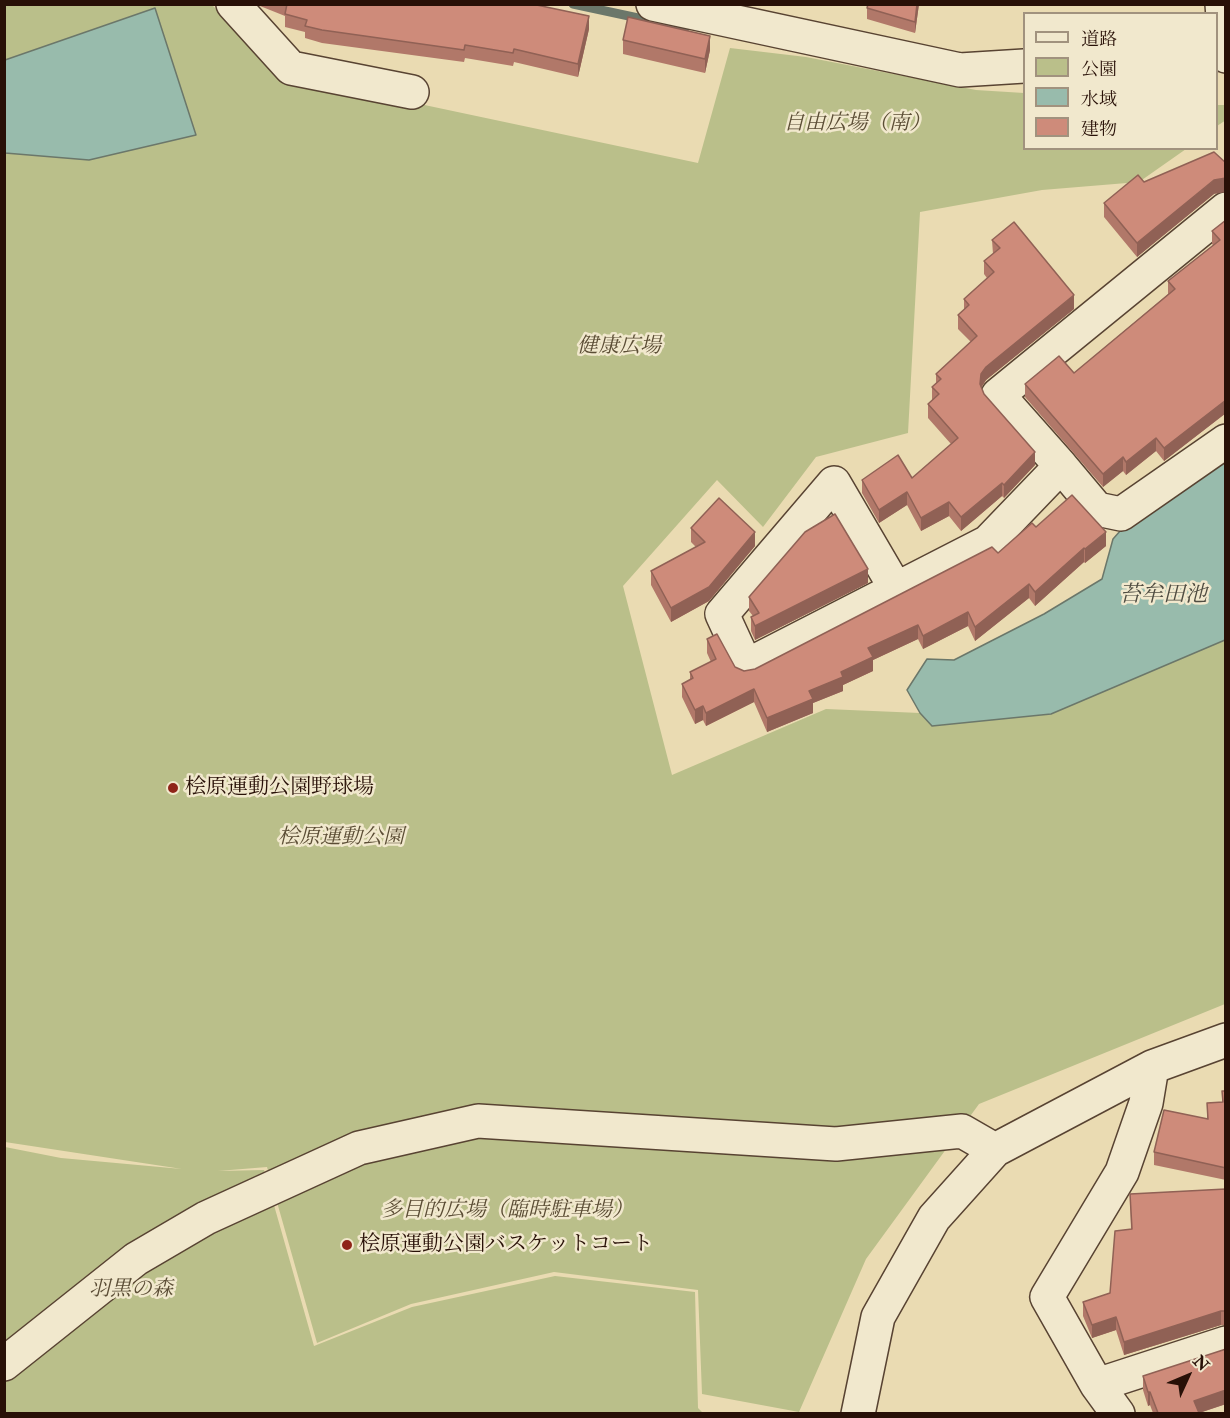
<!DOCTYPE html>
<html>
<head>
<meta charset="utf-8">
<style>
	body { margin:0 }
	#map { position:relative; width:1230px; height:1418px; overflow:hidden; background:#eadbb2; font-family:"IM FELL Double Pica","Noto Serif JP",serif }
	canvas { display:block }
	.frame { position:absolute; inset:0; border:6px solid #281007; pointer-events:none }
	.legend { position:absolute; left:1023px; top:12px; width:195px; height:138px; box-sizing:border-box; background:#f1e8cd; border:2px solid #a1927e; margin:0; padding:8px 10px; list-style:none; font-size:18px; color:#281007 }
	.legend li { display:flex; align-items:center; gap:12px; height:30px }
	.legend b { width:30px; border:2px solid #a1927e }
	.north { position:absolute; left:1158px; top:1346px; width:60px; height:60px; -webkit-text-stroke:4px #f1e8cd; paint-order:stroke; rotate:46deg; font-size:16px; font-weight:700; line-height:24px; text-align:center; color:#281007 }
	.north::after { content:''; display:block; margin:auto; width:21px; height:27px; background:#281007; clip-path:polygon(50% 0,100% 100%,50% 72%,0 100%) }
</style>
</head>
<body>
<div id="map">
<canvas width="1230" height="1418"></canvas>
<div class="frame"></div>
<ul class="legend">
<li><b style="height:8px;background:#f1e8cd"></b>道路</li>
<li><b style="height:16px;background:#babf8a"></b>公園</li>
<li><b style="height:16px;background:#98bbac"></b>水域</li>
<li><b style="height:16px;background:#ce8b7a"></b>建物</li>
</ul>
<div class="north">N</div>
</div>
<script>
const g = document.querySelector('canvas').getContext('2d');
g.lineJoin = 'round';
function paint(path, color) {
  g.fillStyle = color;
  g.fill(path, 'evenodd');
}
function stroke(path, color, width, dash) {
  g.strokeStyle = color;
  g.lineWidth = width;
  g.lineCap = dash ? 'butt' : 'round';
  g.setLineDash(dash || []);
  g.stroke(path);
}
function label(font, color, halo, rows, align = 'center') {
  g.font = font + ' "IM FELL Double Pica","Noto Serif JP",serif';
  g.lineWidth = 5;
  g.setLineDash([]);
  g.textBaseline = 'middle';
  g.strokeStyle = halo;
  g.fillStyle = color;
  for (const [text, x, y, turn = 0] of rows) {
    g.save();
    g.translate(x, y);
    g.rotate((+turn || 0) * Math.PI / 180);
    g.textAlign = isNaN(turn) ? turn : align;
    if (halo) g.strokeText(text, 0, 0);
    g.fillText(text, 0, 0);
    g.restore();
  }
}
const green = new Path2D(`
	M4 5H212L283 75 698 163 730 48 806 57 976 90 1024 93V148L1186 149 1139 182 1042 190 920 212 908 433 816 457 763 527 717 480 623 586 672 775 826 709 920 713 933 726 1051 714 1225 640V1004L979 1104 866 1259 799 1412 702 1394 698 1290 554 1272 411 1304 317 1343 267 1167 218 1171 264 1170 314 1346 412 1307 555 1276 695 1292 698 1408 703 1413H5V1147L61 1158 182 1169 5 1142Z
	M1217 105H1225L1226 120 1217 126Z`);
const water = new Path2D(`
	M155 8 196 135 89 160 5 153V60Z
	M1225 454V640L1051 714 932 726 920 713 907 690 927 659 954 660 1044 614 1102 579 1113 539 1128 522Z`);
const stream = new Path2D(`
	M573 4 685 28`);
const minor = new Path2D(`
	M233 4 291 68 412 92
	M653 4 960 70 1024 66
	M1222 4 1226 56
	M1061 466 998 395 1226 209
	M896 589 834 483 722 614 746 666 988 542 1061 466 1097 509 1121 514 1226 441
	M1152 1067 1146 1103 1122 1172 1047 1297 1097 1385 1226 1343
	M4 1364 136 1259 206 1218 359 1148 478 1121 836 1144 962 1131 995 1150
	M1097 1385 1118 1414
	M858 1414 878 1317 934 1218 995 1150 1152 1067 1226 1040`);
const wall = new Path2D(`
	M259 4H532L589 29 578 77 514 62 513 66 465 58 464 62 322 43 305 38V32L285 27V16L260 6Z
	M919 4 915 33 867 19V8Z
	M623 40 710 50 705 73 623 54Z
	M1214 194 1137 257 1104 217V203Z
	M1226 220V413L1164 461 1156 451 1126 475 1123 471 1103 487 1025 397V384L1074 373 1168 294V281L1213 245 1212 244V231Z
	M992 240 1074 309 986 380 981 388 984 394 1035 465 1004 498 1002 496 961 531 949 516 921 531 907 505 879 523 862 493V480L912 478 951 444 928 418V404L932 401V387L936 383V374L971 342 958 329V315L964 310V299L987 278 984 274V261L993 254Z
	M1036 527 1106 546 1085 563 1084 562 1035 606 1029 598 975 641 968 626 923 649 918 639 873 660V671L843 685V691L813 703V713L767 732 754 702 706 726 703 720 695 724 682 697V684L690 680V672L711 662 707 653V639L735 667 744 671 755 669 998 553Z
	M691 528 755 546 709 601 671 622 651 585V571L696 547 691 542Z
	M868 583 755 640 751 631V617L753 616 749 611V597Z
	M1222 1091H1226V1180L1154 1165V1152L1207 1118V1103L1222 1102Z
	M1226 1189V1325H1221L1124 1355 1116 1330 1092 1338 1083 1316V1302L1110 1293 1131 1229 1130 1194Z
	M1226 1349V1404L1199 1413H1153L1150 1405 1148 1406 1143 1390V1376Z`);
const shadedWall = new Path2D(`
	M917 4H919L915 33V22Z
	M589 16V29L578 77V64Z
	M710 36V50L705 73V59Z
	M1226 178V192L1214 194 1137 257V243L1214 180Z
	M1074 295V309L986 380 981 388 980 384 981 374 986 367Z
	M1226 400V413L1164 461V448Z
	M1156 438V451L1126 475V462Z
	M1035 452V465L1004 498V485Z
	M1123 457V471L1103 487V474Z
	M1002 483V496L961 531V517Z
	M907 492V505L879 523V510Z
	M949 502V516L921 531V518Z
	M755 532V546L709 601 671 622V608Z
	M1106 532V546L1085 563V549Z
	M1084 548V562L1035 606V592Z
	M868 569V583L755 640V626Z
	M1029 584V598L975 641V627Z
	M968 612V626L923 649V636Z
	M918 625V639L873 660V671L843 685V691L813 703V713L767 732V718L809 691 841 672 868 648Z
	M754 689V702L706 726V713Z
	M703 706V720L695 724V710Z
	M1221 1311V1325L1124 1355V1342Z
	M1116 1317V1330L1092 1338V1325Z
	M1226 1390V1404L1199 1413 1194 1401Z
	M1148 1392H1150V1405L1148 1406Z`);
const building = new Path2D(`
	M287 4H532L589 16 578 64 514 49 513 53 465 45 464 50 322 30 305 26 307 20 285 14Z
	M868 4H917L915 22 867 8Z
	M628 17 710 36 705 59 623 40Z
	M1214 152 1226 163V178L1214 180 1137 243 1104 203 1138 175 1144 182Z
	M1226 220V400L1164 448 1156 438 1126 462 1123 457 1103 474 1025 384 1059 356 1074 373 1175 289 1168 281 1220 240 1212 231Z
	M1014 222 1074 295 986 367 981 374 980 384 984 394 1035 452 1004 485 1002 483 961 517 949 502 921 518 907 492 879 510 862 480 898 455 912 478 958 438 928 404 939 394 932 387 941 379 936 374 977 336 958 315 969 305 964 299 994 272 984 261 1000 248 992 240Z
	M1072 495 1106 532 1085 549 1084 548 1035 592 1029 584 975 627 968 612 923 636 918 625 868 648 873 657 841 672 843 677 809 691 813 699 767 718 754 689 706 713 703 706 695 710 682 684 693 678 690 672 716 659 707 639 717 634 735 667 744 671 755 669 992 547 998 553 1032 523 1036 527Z
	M719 498 755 532 709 587 671 608 651 571 705 542 691 528Z
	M835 514 868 569 755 626 751 617 759 613 749 597 805 532Z
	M1222 1091H1226V1168L1154 1152 1164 1110 1208 1119 1207 1103 1223 1102Z
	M1226 1189V1311H1221L1124 1342 1116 1317 1092 1325 1083 1302 1110 1293 1115 1231 1132 1229 1130 1194Z
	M1226 1349V1390L1194 1401 1199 1413H1158L1150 1392H1148L1143 1376Z`);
const markers = [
	[173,788,6,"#8f2418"],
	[347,1245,6,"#8f2418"]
];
const parkNames = [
	["自由広場（南）",857,124],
	["健康広場",619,347],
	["桧原運動公園",341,838],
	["多目的広場（臨時駐車場）",507,1211],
	["羽黒の森",131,1290]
];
const poiNames = [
	["桧原運動公園野球場",185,788],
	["桧原運動公園バスケットコート",359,1245]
];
const waterNames = [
	["苔牟田池",1163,596]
];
paint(green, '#babf8a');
paint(water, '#98bbac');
stroke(water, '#6b776a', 1.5);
stroke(stream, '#6b776a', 9);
stroke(minor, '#584332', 36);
stroke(minor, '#f1e8cd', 33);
paint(wall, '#b17869');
paint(shadedWall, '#906155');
paint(building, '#ce8b7a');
stroke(building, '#906155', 1.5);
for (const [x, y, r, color] of markers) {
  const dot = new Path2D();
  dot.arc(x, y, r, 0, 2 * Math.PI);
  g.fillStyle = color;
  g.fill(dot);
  stroke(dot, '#f1e8cd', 2);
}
label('italic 21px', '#5b4d35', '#f1e8cd', parkNames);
label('21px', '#281007', '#f1e8cd', poiNames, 'left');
label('italic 22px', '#4f4c41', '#f1e8cd', waterNames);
</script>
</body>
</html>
